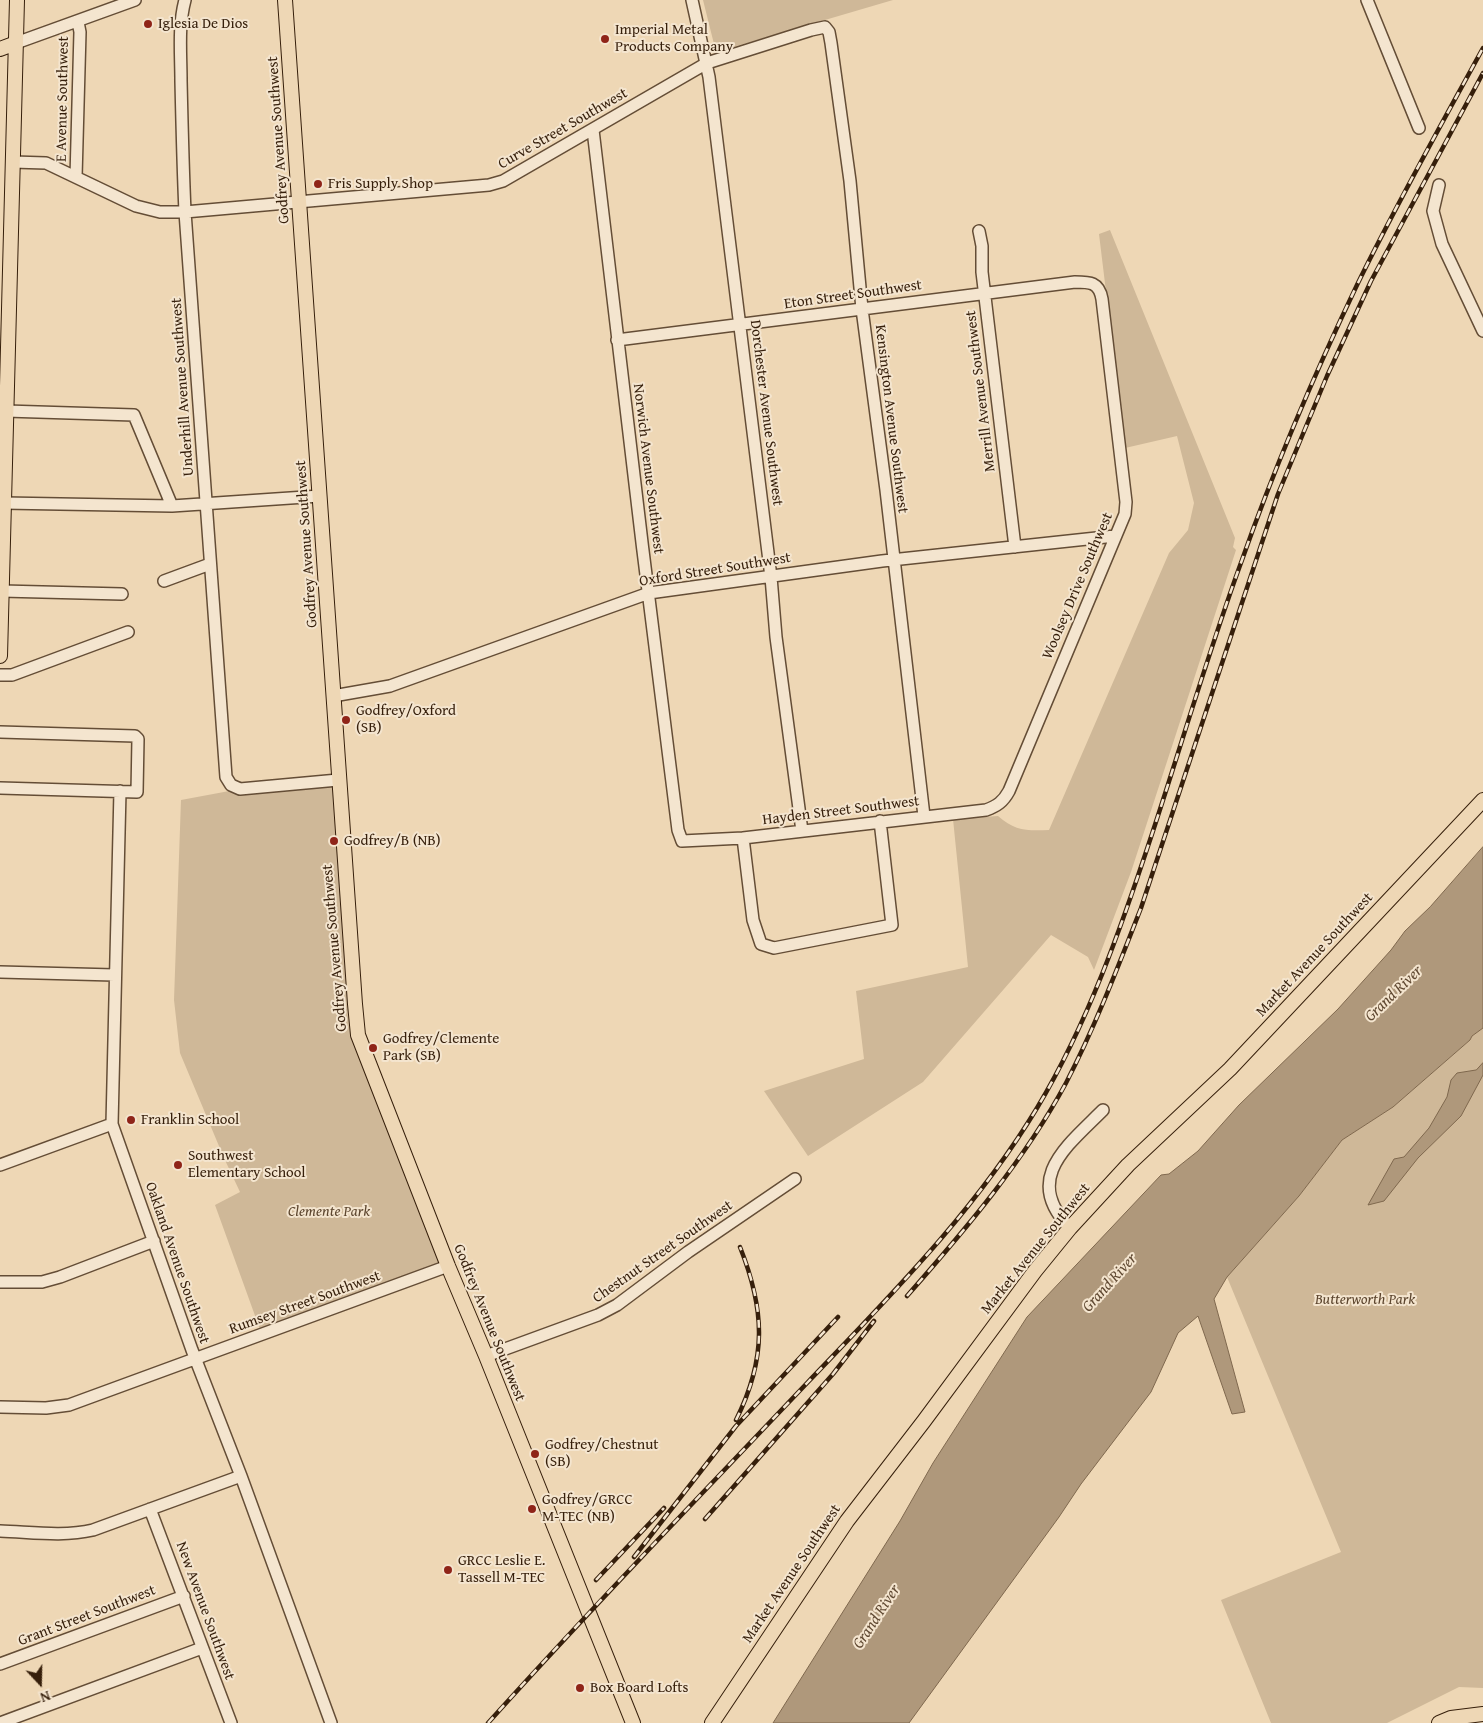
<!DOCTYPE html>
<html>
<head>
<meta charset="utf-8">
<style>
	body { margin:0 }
	#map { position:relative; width:1483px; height:1723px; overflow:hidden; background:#eed7b5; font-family:"Gentium Book Plus",serif }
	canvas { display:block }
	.north { position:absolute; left:15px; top:1658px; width:50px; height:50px; -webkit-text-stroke:4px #f4e5cf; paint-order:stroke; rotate:159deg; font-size:14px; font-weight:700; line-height:20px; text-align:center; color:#361f0b }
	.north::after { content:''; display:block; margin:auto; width:18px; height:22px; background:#361f0b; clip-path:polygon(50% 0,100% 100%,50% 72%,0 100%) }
</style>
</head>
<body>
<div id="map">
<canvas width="1483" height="1723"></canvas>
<div class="north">N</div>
</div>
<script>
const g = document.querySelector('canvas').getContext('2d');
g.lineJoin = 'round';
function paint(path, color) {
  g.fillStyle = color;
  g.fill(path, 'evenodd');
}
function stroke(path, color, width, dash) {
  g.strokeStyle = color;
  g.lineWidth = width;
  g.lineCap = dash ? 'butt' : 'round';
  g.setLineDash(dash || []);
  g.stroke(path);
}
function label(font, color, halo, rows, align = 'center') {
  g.font = font + ' "Gentium Book Plus",serif';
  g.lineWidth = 4;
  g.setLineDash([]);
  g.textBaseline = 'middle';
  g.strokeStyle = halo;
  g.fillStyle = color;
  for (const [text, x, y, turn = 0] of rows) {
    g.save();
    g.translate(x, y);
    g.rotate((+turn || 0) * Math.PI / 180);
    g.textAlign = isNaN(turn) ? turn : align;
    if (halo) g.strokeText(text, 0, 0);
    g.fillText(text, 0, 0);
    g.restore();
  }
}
const green = new Path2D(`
	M703 0H893L716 52Z
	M1110 230 1235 538 1233 547 1236 550 1131 872 1094 970 1088 957 1051 935 923 1082 808 1156 764 1091 864 1059 856 991 968 967 953 819 998 816C1015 831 1027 831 1049 830L1169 553 1188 530 1194 503 1177 436 1125 448 1099 234Z
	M338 780 357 1026 448 1266 262 1335 215 1205 240 1192 224 1158 180 1053 174 1000 181 800 240 789Z
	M1483 1028V1688L1459 1687 1387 1723H1271L1221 1600 1341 1552 1227 1277 1299 1196 1342 1140 1393 1107 1470 1040 1472 1036Z`);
const water = new Path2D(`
	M1483 847V1028L1472 1036 1470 1040 1393 1107 1342 1140 1299 1196 1227 1277 1214 1299 1245 1412 1232 1414 1198 1316 1178 1333 1151 1392 1081 1484 1059 1517 909 1723H773L900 1521 933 1463 1027 1317 1161 1175 1169 1174 1198 1151 1239 1105 1338 1009 1391 950 1405 931 1430 907Z
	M1483 1063V1075L1461 1116 1418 1158 1384 1201 1368 1205 1394 1159 1404 1157 1429 1128 1447 1097 1451 1080 1457 1073 1476 1070Z`);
const minor = new Path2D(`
	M185 0C178 26 181 54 181 81 182 125 183 168 185 212L226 777 231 785 240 789 338 780
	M692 0 709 77 771 577 776 637 802 831
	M1367 0 1419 128
	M16 43 135 0
	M593 130C620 363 648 597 678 830L682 841 743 838 986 810C997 806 1003 802 1009 791L1125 514 1126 502 1102 299C1099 282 1090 282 1075 282L617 340
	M13 162 46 163 136 206 160 212H185L489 185 503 181 707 63 811 30 825 27 829 32 831 43 850 181 862 309 886 490 924 816
	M76 177 80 32 78 22
	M1439 185 1433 211 1442 244 1483 331
	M979 231 982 246V272L1015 547
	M6 411 134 415 172 506
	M4 503 172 506 320 496
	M164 581 210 564
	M2 591 122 594
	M0 675H12L128 632
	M333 696 390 686 649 593 882 561 1115 536
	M0 732 135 736 138 739 137 792 0 788
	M120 791 112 1124 192 1350 241 1476 331 1723
	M743 838 753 920 761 944 774 948 892 925 880 821
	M0 972 114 975
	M0 1165 112 1124
	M1070 1228C1022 1179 1067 1146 1103 1110
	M0 1282H42L60 1277 154 1241
	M486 1356 598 1315 617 1305 688 1252 795 1179
	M0 1407 46 1408 69 1405 448 1266
	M150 1509 231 1723
	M0 1531C31 1532 63 1537 93 1530L241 1476
	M0 1664 184 1596
	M0 1723 202 1648`);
const major = new Path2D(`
	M285 0 355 1004 358 1035 448 1266 486 1356 633 1723
	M0 49 16 43
	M0 656 17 0
	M712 1723 847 1521 924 1421 1035 1271 1070 1228 1128 1165 1230 1069 1483 800
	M1439 1723 1451 1718 1483 1714`);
const rail = new Path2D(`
	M907 1296C965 1230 1024 1161 1066 1083 1095 1027 1118 967 1141 908L1278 494 1327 376 1371 281 1483 73
	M736 1420C767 1358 765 1310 740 1247
	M705 1519 833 1374 874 1321
	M634 1557 736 1426 838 1317
	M596 1580 664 1508
	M488 1723C592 1607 701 1495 808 1382 890 1296 975 1211 1037 1108 1088 1023 1121 928 1152 834 1182 743 1209 650 1242 560 1275 466 1314 375 1357 285 1396 205 1440 127 1483 48`);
const markers = [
	[148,24,5,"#8f2418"],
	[605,39,5,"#8f2418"],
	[318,184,5,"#8f2418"],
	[346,720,5,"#8f2418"],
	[334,841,5,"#8f2418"],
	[373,1048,5,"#8f2418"],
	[131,1120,5,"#8f2418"],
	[178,1165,5,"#8f2418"],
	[535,1454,5,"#8f2418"],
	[532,1509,5,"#8f2418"],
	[448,1570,5,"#8f2418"],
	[580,1688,5,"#8f2418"]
];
const poiNames = [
	["Iglesia De Dios",158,24],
	["Imperial Metal",615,30],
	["Products Company",615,47],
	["Fris Supply Shop",328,184],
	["Godfrey/Oxford",356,711],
	["(SB)",356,728],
	["Godfrey/B (NB)",344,841],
	["Godfrey/Clemente",383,1039],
	["Park (SB)",383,1056],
	["Franklin School",141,1120],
	["Southwest",188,1156],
	["Elementary School",188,1173],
	["Godfrey/Chestnut",545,1445],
	["(SB)",545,1462],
	["Godfrey/GRCC",542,1500],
	["M-TEC (NB)",542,1517],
	["GRCC Leslie E.",458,1561],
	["Tassell M-TEC",458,1578],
	["Box Board Lofts",590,1688]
];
const streetNames = [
	["E Avenue Southwest",63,99,-89],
	["Curve Street Southwest",563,129,-30],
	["Godfrey Avenue Southwest",279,140,-94],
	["Eton Street Southwest",853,295,-8],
	["Underhill Avenue Southwest",183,387,-94],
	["Merrill Avenue Southwest",981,391,-97],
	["Dorchester Avenue Southwest",766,413,83],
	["Kensington Avenue Southwest",891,419,83],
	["Norwich Avenue Southwest",648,469,83],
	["Godfrey Avenue Southwest",307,544,-94],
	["Oxford Street Southwest",715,570,-9],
	["Woolsey Drive Southwest",1078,586,-67],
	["Hayden Street Southwest",841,811,-7],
	["Godfrey Avenue Southwest",335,948,-95],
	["Market Avenue Southwest",1315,955,-47],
	["Market Avenue Southwest",1036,1249,-51],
	["Chestnut Street Southwest",663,1252,-35],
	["Oakland Avenue Southwest",177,1263,71],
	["Rumsey Street Southwest",305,1303,-20],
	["Godfrey Avenue Southwest",489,1323,68],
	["Market Avenue Southwest",792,1574,-56],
	["New Avenue Southwest",205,1611,70],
	["Grant Street Southwest",87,1616,-21]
];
const parkNames = [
	["Clemente Park",329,1212],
	["Butterworth Park",1365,1300]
];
const waterNames = [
	["Grand River",1394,994,-44],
	["Grand River",1110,1283,-48],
	["Grand River",877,1617,-57]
];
paint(green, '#cfb898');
paint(water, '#af987b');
stroke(water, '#7f684e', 1);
stroke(minor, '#644d36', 14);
stroke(major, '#361f0b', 16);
stroke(minor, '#f4e5cf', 11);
stroke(major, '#eed7b5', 14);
stroke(rail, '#361f0b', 4.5);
stroke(rail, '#f4e5cf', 2.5, [8]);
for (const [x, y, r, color] of markers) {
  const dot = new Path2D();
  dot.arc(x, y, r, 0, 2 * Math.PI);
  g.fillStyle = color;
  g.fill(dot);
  stroke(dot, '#f4e5cf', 2);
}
label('15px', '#361f0b', '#f4e5cf', poiNames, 'left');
label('15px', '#361f0b', '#f4e5cf', streetNames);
label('italic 15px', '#5c452e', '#f4e5cf', parkNames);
label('italic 16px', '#604932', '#f4e5cf', waterNames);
</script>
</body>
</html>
